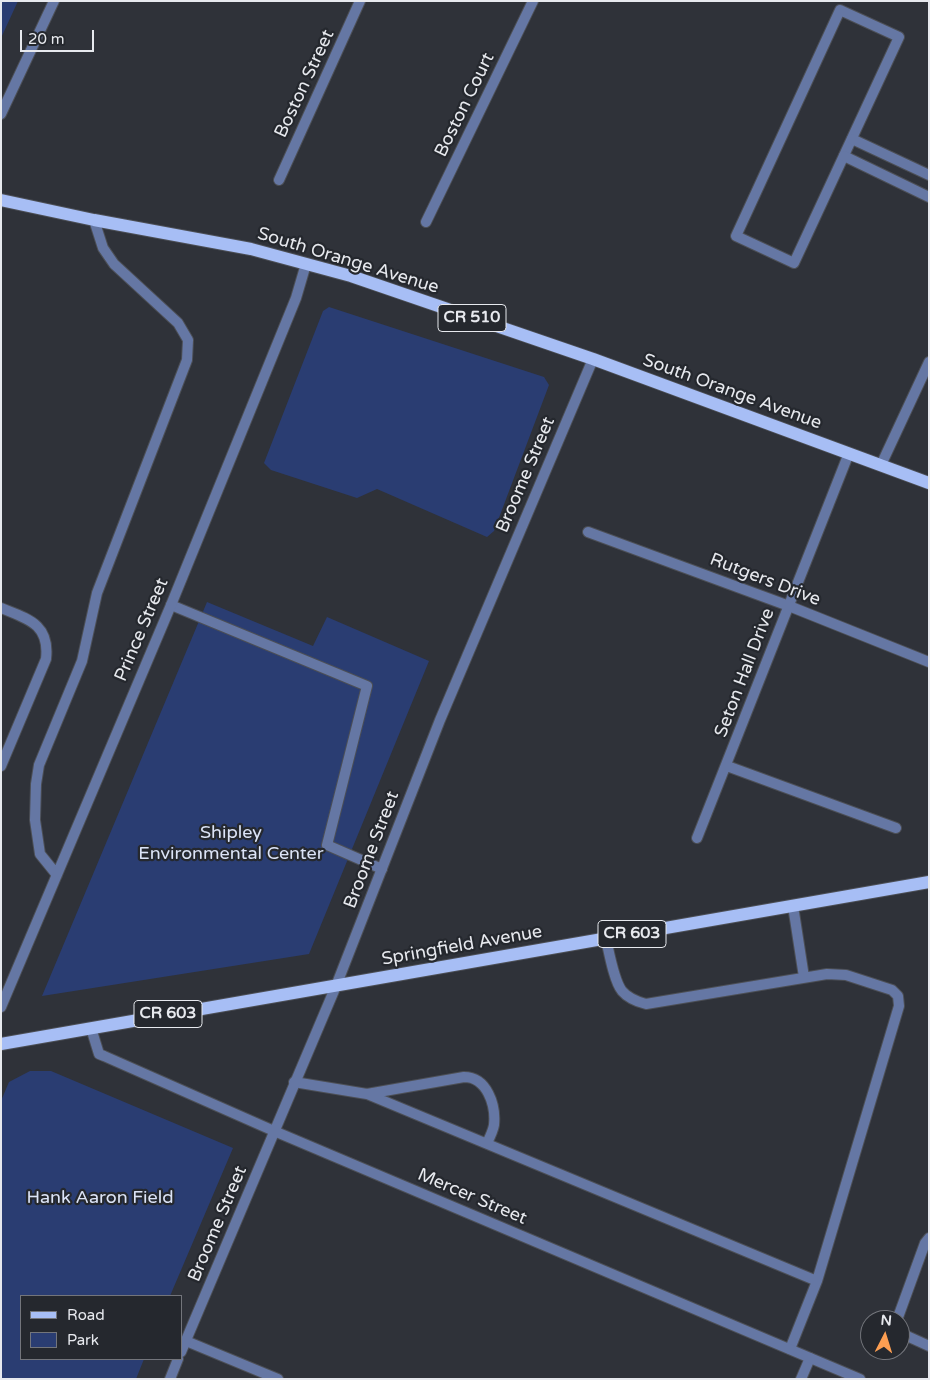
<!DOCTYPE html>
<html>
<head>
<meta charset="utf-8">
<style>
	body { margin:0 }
	#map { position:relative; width:930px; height:1380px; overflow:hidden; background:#2f3239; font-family:"Varela Round",sans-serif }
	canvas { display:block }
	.frame { position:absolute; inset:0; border:2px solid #e7e9ee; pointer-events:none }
	.legend { position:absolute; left:20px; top:1295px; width:162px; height:65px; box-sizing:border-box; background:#25282e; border:1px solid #73757b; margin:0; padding:6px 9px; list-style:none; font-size:15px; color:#e7e9ee }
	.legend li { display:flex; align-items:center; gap:10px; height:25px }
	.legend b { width:25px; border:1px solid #73757b }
	.north { position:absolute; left:860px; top:1310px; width:50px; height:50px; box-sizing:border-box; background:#25282e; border:1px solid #73757b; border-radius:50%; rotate:5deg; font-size:14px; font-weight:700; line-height:20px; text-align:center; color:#e7e9ee }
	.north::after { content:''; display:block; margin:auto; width:18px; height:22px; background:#fc9e52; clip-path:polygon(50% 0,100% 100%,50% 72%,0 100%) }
	.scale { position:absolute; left:20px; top:30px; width:74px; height:22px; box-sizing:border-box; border:2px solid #e7e9ee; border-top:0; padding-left:6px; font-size:15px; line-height:18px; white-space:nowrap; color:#e7e9ee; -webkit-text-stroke:4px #25282e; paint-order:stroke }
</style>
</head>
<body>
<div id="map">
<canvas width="930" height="1380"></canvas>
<div class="frame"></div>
<ul class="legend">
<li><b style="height:6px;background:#a7bef5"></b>Road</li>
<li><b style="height:14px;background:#2a3d72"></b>Park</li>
</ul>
<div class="north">N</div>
<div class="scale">20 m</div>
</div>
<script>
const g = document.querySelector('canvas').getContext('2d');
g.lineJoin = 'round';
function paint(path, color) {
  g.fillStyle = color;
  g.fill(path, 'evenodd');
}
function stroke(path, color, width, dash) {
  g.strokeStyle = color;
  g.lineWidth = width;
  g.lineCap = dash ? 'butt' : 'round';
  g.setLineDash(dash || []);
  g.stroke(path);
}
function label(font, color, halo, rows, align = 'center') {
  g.font = font + ' "Varela Round",sans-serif';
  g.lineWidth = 4.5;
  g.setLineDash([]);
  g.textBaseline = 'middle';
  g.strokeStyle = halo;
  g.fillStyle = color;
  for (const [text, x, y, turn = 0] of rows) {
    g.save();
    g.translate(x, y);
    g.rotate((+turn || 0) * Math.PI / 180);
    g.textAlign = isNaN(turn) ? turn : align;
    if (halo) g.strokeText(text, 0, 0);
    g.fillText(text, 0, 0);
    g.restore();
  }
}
const green = new Path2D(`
	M1 1H18L1 38Z
	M329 307 544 377 549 385 494 531 487 537 377 489 357 498 271 470 264 463 323 311Z
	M207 602 313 646 327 617 429 661 309 954 42 996Z
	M30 1071H51L233 1148 170 1296H21V1359H144L136 1379H1V1101L9 1082Z`);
const lane = new Path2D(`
	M840 10 899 37 794 263 736 236Z
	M171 605 367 686 327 845 382 869
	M1 608C28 619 50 624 46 659L1 766
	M793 906 804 977
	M294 1082 367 1094 817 1281 899 1006 898 996 892 990 846 975 827 974 646 1004C638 1002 628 998 622 991 614 981 609 952 606 939
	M367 1094 464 1077C487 1077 496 1105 494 1125 493 1131 490 1137 487 1143
	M897 1320 925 1243 929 1238
	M900 1330 907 1336 929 1346
	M186 1341 278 1379
	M790 1349 817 1281
	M801 1379 810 1358`);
const street = new Path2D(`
	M1 114 54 1
	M852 139 929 175
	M844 156 929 197
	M279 180 360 1
	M426 222 533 1
	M881 465 929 362
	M588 532 789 606 929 662
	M727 766 896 828
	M697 838 849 453
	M57 875 40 854 35 820 36 784 39 765 82 661 97 593 187 360 188 340 178 323 114 264 103 248 94 220
	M1 1007 171 605 296 298 306 264
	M91 1028 99 1054 104 1056 274 1131 860 1379
	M181 1352 336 986 440 720 593 359
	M170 1379 178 1359`);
const primary = new Path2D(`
	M1 200 94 220 251 249 351 276 593 359 929 483
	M1 1044 929 882`);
const shields = [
	[472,318,68],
	[632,934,68],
	[168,1014,68]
];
const shieldNames = [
	["CR 510",472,318],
	["CR 603",632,934],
	["CR 603",168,1014]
];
const streetNames = [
	["Boston Street",305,84,-65],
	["Boston Court",465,105,-64],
	["South Orange Avenue",348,261,17],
	["South Orange Avenue",732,392,20],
	["Broome Street",526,475,-67],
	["Rutgers Drive",765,580,21],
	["Prince Street",142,630,-67],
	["Seton Hall Drive",745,673,-69],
	["Broome Street",372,850,-69],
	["Springfield Avenue",462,946,-10],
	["Mercer Street",472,1197,23],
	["Broome Street",218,1224,-67]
];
const parkNames = [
	["Shipley",231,833],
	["Environmental Center",231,854],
	["Hank Aaron Field",100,1198]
];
paint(green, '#2a3d72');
stroke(lane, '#4c4f56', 12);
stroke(street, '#4c4f56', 12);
stroke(primary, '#4c4f56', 14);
stroke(lane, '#6577a4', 10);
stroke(street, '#6577a4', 10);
stroke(primary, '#a7bef5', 12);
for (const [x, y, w] of shields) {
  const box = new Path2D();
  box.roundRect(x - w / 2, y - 13.5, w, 27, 4);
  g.fillStyle = '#25282e';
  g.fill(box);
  stroke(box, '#e7e9ee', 1);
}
label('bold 16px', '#e7e9ee', null, shieldNames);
label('18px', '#e7e9ee', '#25282e', streetNames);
label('18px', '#dce4f7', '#25282e', parkNames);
</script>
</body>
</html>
